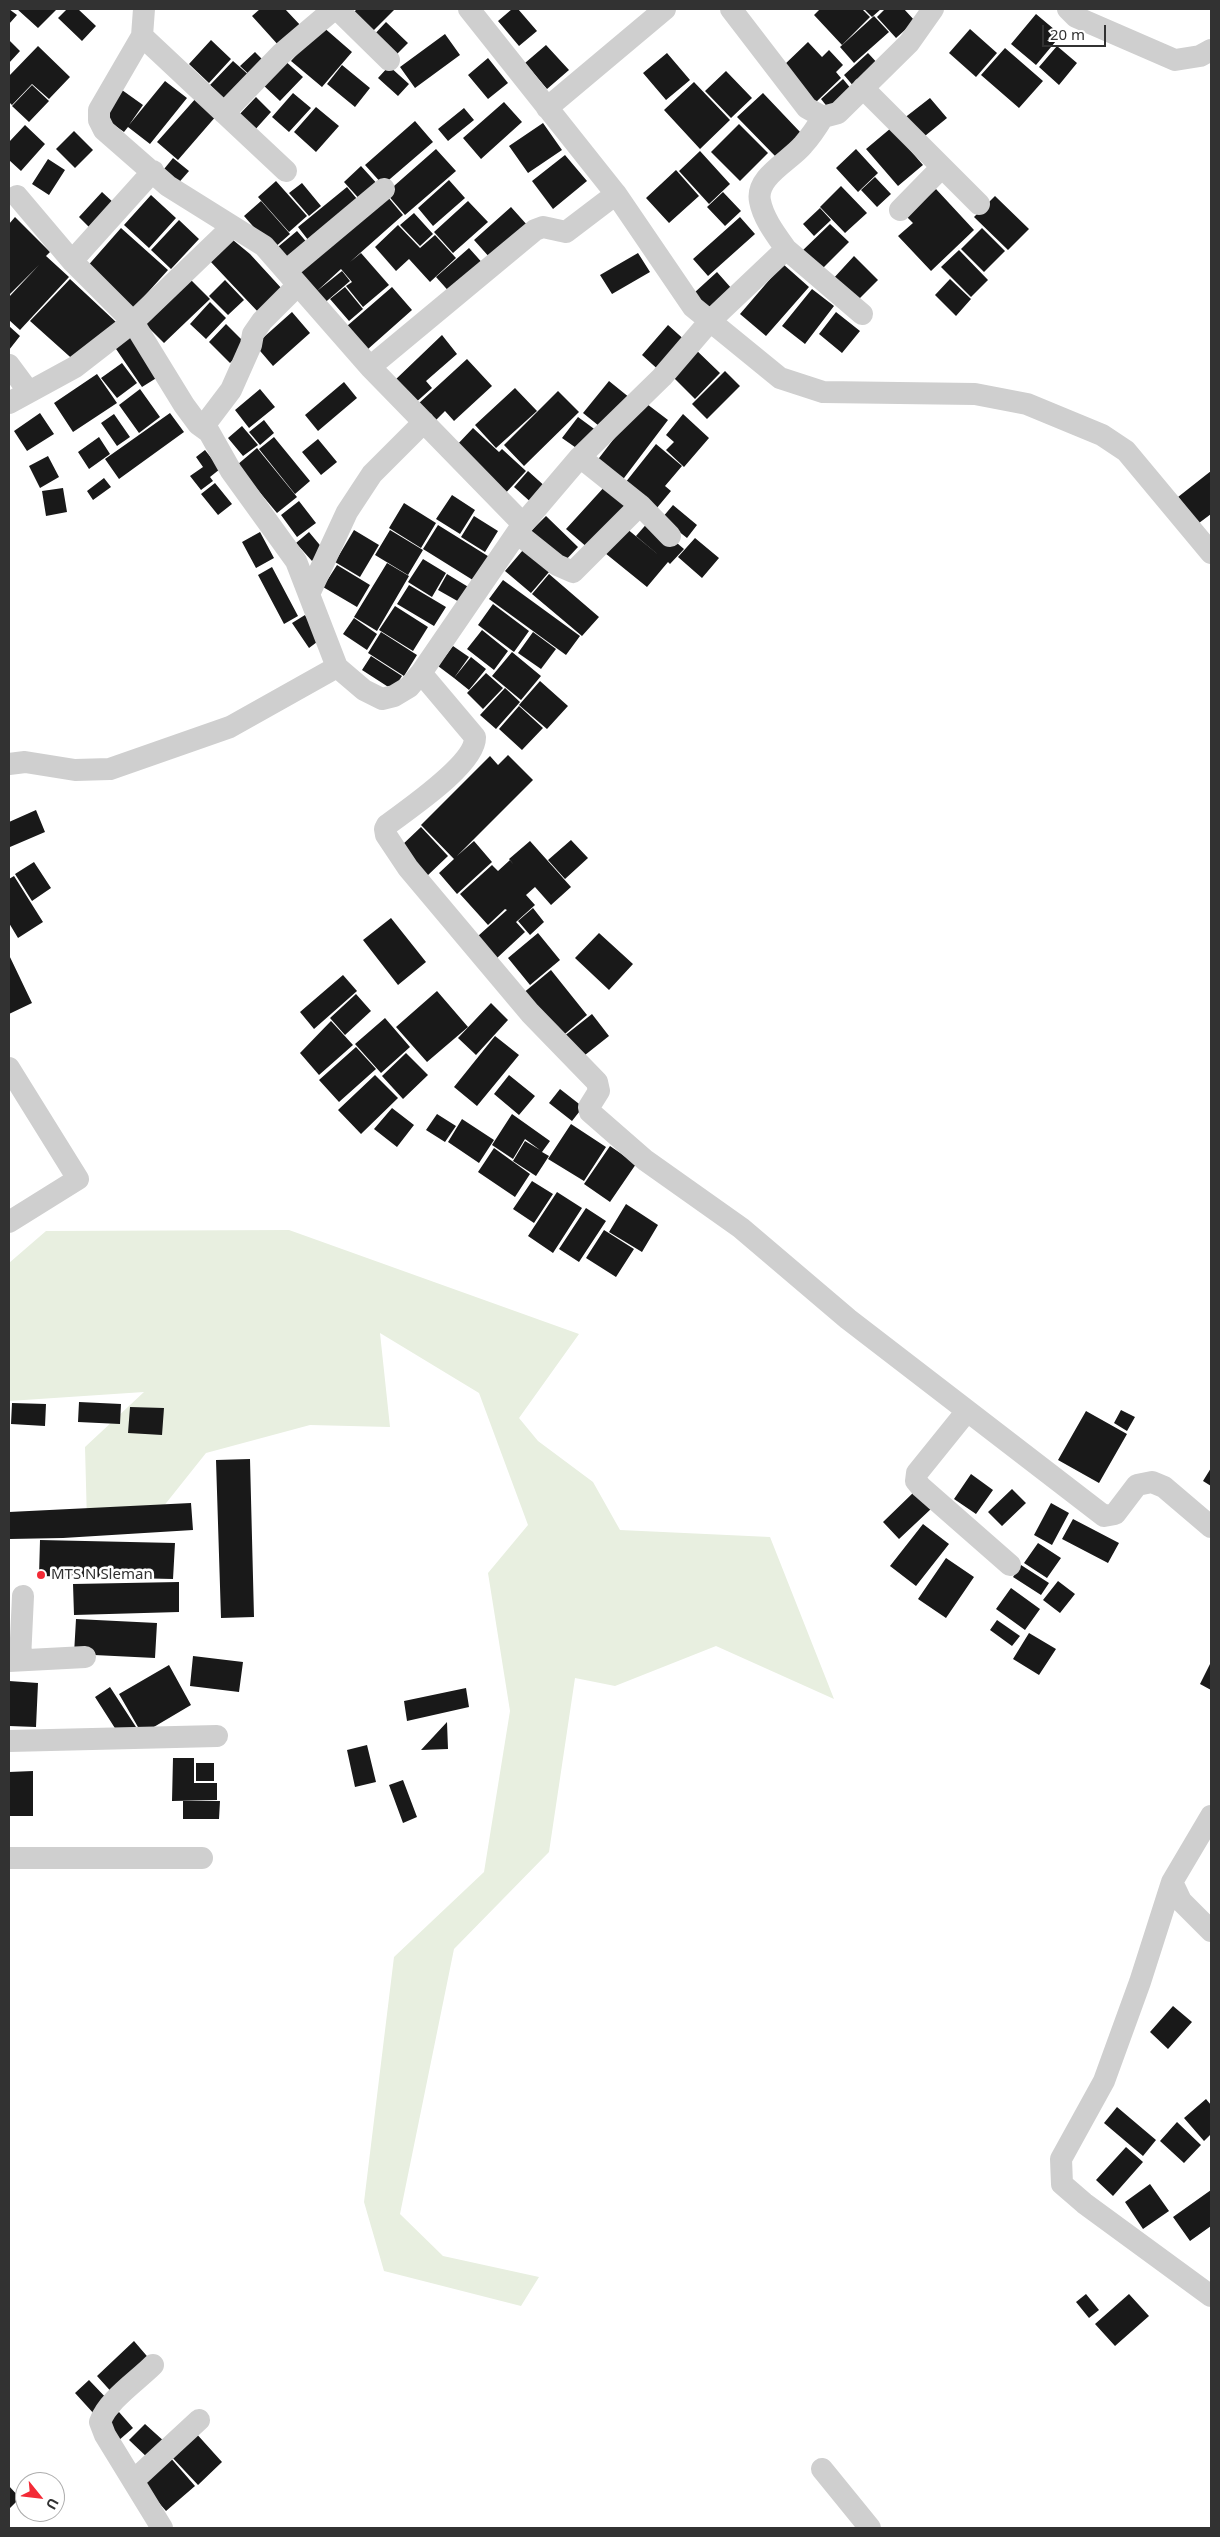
<!DOCTYPE html>
<html>
<head>
<meta charset="utf-8">
<style>
	body { margin:0 }
	#map { position:relative; width:1220px; height:2537px; overflow:hidden; background:#fff; font-family:"Noto Sans",sans-serif }
	canvas { display:block }
	.frame { position:absolute; inset:0; border:10px solid #323232; pointer-events:none }
	.north { position:absolute; left:15px; top:2472px; width:50px; height:50px; box-sizing:border-box; background:#fff; border:1px solid #adadad; border-radius:50%; rotate:119deg; font-size:14px; font-weight:700; line-height:20px; text-align:center; color:#323232 }
	.north::after { content:''; display:block; margin:auto; width:18px; height:22px; background:#f32a36; clip-path:polygon(50% 0,100% 100%,50% 72%,0 100%) }
	.scale { position:absolute; left:1042px; top:25px; width:64px; height:22px; box-sizing:border-box; border:2px solid #323232; border-top:0; padding-left:6px; font-size:15px; line-height:18px; white-space:nowrap; color:#323232; -webkit-text-stroke:4px #fff; paint-order:stroke }
</style>
</head>
<body>
<div id="map">
<canvas width="1220" height="2537"></canvas>
<div class="frame"></div>
<div class="north">U</div>
<div class="scale">20 m</div>
</div>
<script>
const g = document.querySelector('canvas').getContext('2d');
g.lineJoin = 'round';
function paint(path, color) {
  g.fillStyle = color;
  g.fill(path, 'evenodd');
}
function stroke(path, color, width, dash) {
  g.strokeStyle = color;
  g.lineWidth = width;
  g.lineCap = dash ? 'butt' : 'round';
  g.setLineDash(dash || []);
  g.stroke(path);
}
function label(font, color, halo, rows, align = 'center') {
  g.font = font + ' "Noto Sans",sans-serif';
  g.lineWidth = 5;
  g.setLineDash([]);
  g.textBaseline = 'middle';
  g.strokeStyle = halo;
  g.fillStyle = color;
  for (const [text, x, y, turn = 0] of rows) {
    g.save();
    g.translate(x, y);
    g.rotate((+turn || 0) * Math.PI / 180);
    g.textAlign = isNaN(turn) ? turn : align;
    if (halo) g.strokeText(text, 0, 0);
    g.fillText(text, 0, 0);
    g.restore();
  }
}
const green = new Path2D(`
	M289 1230 579 1334 519 1418 538 1441 593 1482 620 1530 770 1537 834 1699 716 1646 615 1686 575 1678 549 1852 454 1949 400 2214 443 2256 539 2277 521 2306 384 2271 364 2202 394 1957 484 1872 510 1711 488 1573 528 1525 479 1393 380 1333 390 1427 310 1425 206 1453 163 1507 87 1522 85 1447 144 1392 9 1401V1263L46 1231Z`);
const building = new Path2D(`
	M9 9 17 15 9 24Z
	M17 9H57L38 28Z
	M67 9H78L96 26 82 41 58 18Z
	M260 9H285L302 27 280 47 252 16Z
	M357 9H395L368 36 349 17Z
	M512 9H518L537 31 519 46 498 21Z
	M820 9H862L870 17 842 45 814 15Z
	M864 9H881L872 17Z
	M885 9H904L915 21 896 38 877 17Z
	M1036 14 1061 35 1036 65 1011 44Z
	M874 16 889 32 854 63 840 47Z
	M386 22 408 43 392 59 371 38Z
	M322 26 352 52 322 87 291 61Z
	M970 29 997 53 976 77 949 53Z
	M445 34 460 55 415 88 400 67Z
	M9 40 20 51 9 63Z
	M211 40 231 59 209 83 189 64Z
	M808 42 822 57 829 50 843 65 836 72 841 78 815 103 782 67Z
	M546 45 569 70 547 89 525 63Z
	M38 46 70 77 49 99 32 84 12 105 9 102V76Z
	M1057 46 1077 63 1059 85 1039 67Z
	M1005 48 1043 81 1019 108 981 75Z
	M255 52 267 64 253 78 240 66Z
	M667 53 690 80 666 100 643 73Z
	M868 53 880 66 855 88 844 75Z
	M488 58 508 83 488 99 468 75Z
	M283 59 303 77 280 101 261 83Z
	M233 61 251 77 228 102 210 85Z
	M342 65 370 88 355 107 327 84Z
	M389 66 409 84 398 96 378 78Z
	M726 71 752 98 731 118 705 91Z
	M843 79 852 90 829 109 821 99Z
	M165 81 187 98 150 144 128 127 124 132 103 117 122 90 143 105 129 125Z
	M694 82 730 120 700 149 664 110Z
	M32 85 49 101 29 122 12 106Z
	M293 93 311 108 289 132 272 117Z
	M763 93 801 133 776 157 737 117Z
	M197 97 217 115 178 160 157 142Z
	M256 97 271 112 253 132 237 117Z
	M930 98 947 118 920 140 903 119Z
	M504 102 522 122 481 159 463 138Z
	M316 107 339 126 316 152 294 132Z
	M464 108 474 120 448 141 438 129Z
	M415 121 433 142 383 185 365 165Z
	M543 123 562 150 528 173 509 146Z
	M739 124 768 153 740 181 711 152Z
	M25 125 45 144 21 171 9 160V142Z
	M891 128 923 165 898 186 866 149Z
	M74 131 93 150 75 168 56 149Z
	M436 149 456 171 405 215 386 193Z
	M856 149 878 173 858 192 836 168Z
	M700 151 730 184 709 204 679 171Z
	M565 155 587 181 553 209 532 181Z
	M173 158 189 171 175 187 160 174Z
	M48 159 65 170 49 195 32 184Z
	M361 166 380 187 363 203 344 182Z
	M676 170 699 196 669 223 646 198Z
	M875 177 891 194 877 207 861 190Z
	M449 180 465 198 433 226 418 208Z
	M276 181 307 216 289 232 258 197Z
	M302 183 321 206 309 216 289 193Z
	M841 186 867 213 845 233 820 207Z
	M347 187 362 205 312 245 298 227Z
	M936 189 974 230 931 271 898 236 913 223 906 216Z
	M102 192 115 204 91 229 79 217Z
	M723 192 741 211 725 226 707 207Z
	M151 195 176 218 149 248 124 225Z
	M387 196 403 215 350 262 361 253 389 285 363 307 346 286 352 282 341 269 317 291 342 271 350 281 321 306 298 274Z
	M995 196 1029 229 1008 250 974 217Z
	M261 201 290 234 273 249 244 216Z
	M468 201 488 222 453 253 434 232Z
	M511 207 528 226 491 259 474 240Z
	M820 208 831 220 814 236 803 224Z
	M414 213 433 234 420 246 400 225Z
	M15 217 50 252 46 256 69 277 20 330 9 320V297L39 265 9 295V224Z
	M740 217 755 234 708 276 693 259Z
	M179 220 199 239 171 269 151 250Z
	M830 224 849 242 820 271 801 252Z
	M398 225 420 248 435 235 456 258 430 282 409 259 396 271 375 247Z
	M121 228 168 270 131 311 85 269Z
	M982 228 1005 251 984 272 961 249Z
	M297 231 310 246 286 267 273 251Z
	M233 240 250 254 283 290 259 313 210 261Z
	M469 248 486 267 453 296 436 277Z
	M959 250 988 280 971 297 941 267Z
	M638 253 650 272 612 294 600 275Z
	M854 256 878 280 855 303 832 280Z
	M783 264 809 287 766 336 740 314Z
	M717 272 732 289 708 310 694 293Z
	M70 279 117 323 78 364 30 321Z
	M950 279 971 299 956 316 935 295Z
	M191 280 210 299 164 343 145 324Z
	M225 280 244 300 228 315 209 296Z
	M345 287 363 309 349 321 330 299Z
	M392 287 412 310 368 349 347 326Z
	M812 289 834 306 805 344 782 326Z
	M210 302 226 318 206 339 190 324Z
	M292 312 310 333 273 366 255 345Z
	M836 312 860 331 842 353 819 334Z
	M226 324 247 345 230 363 209 342Z
	M668 325 688 343 662 373 642 355Z
	M9 326 20 336 9 350Z
	M130 335 158 377 142 387 114 346Z
	M442 335 457 354 426 381 432 388 414 404 394 381Z
	M693 347 720 373 695 399 668 372Z
	M467 359 492 386 454 421 445 411 434 422 418 404Z
	M122 363 137 383 117 398 101 378Z
	M725 371 740 386 707 419 692 404Z
	M97 374 117 403 73 432 54 403Z
	M609 381 630 398 604 430 583 413Z
	M344 382 357 398 318 431 305 415Z
	M515 388 537 411 496 448 475 425Z
	M140 389 160 417 139 433 119 405Z
	M260 389 275 407 249 428 235 410Z
	M558 391 579 412 524 466 504 445Z
	M643 401 668 420 621 482 596 462Z
	M40 413 54 434 27 451 14 431Z
	M170 413 184 432 119 479 105 459Z
	M114 414 130 437 117 446 101 423Z
	M683 414 709 438 684 467 666 450 674 442 666 435Z
	M578 417 597 431 582 452 562 438Z
	M264 420 274 433 260 445 249 432Z
	M242 426 258 445 243 456 228 438Z
	M473 428 499 452 502 449 526 471 502 497 455 447Z
	M99 437 110 454 89 469 78 452Z
	M274 437 310 481 295 494 259 449Z
	M318 439 337 462 321 475 302 452Z
	M656 444 682 466 665 486 671 491 656 509 625 483Z
	M257 448 297 497 277 513 237 465Z
	M205 450 220 469 210 477 213 481 201 490 190 476 203 467 196 457Z
	M48 456 59 477 40 488 29 466Z
	M528 471 548 489 534 505 514 487Z
	M1211 471V514L1199 523 1178 497Z
	M104 478 111 487 93 500 87 491Z
	M215 483 232 504 218 515 201 494Z
	M606 485 628 504 588 548 566 529Z
	M63 488 67 512 46 516 42 491Z
	M452 495 475 510 460 534 436 519Z
	M299 501 316 523 297 537 281 515Z
	M404 503 436 523 421 548 389 528Z
	M673 505 697 525 687 538 662 518Z
	M474 516 498 531 485 552 461 537Z
	M546 516 578 547 563 563 530 532Z
	M650 520 684 549 670 564 668 562 647 587 605 553 626 528 661 557 636 536Z
	M438 525 491 558 476 582 423 549Z
	M354 530 379 545 360 577 335 562Z
	M390 530 423 550 408 575 375 555Z
	M260 532 274 558 256 568 242 542Z
	M309 532 324 550 312 561 296 543Z
	M695 538 719 558 702 578 678 557Z
	M523 550 549 572 531 593 505 571Z
	M423 559 446 573 432 597 408 582Z
	M387 563 409 576 377 631 354 617Z
	M337 565 370 585 357 607 323 587Z
	M272 567 298 616 284 624 258 575Z
	M447 574 470 588 461 603 438 590Z
	M549 574 599 617 582 636 532 594Z
	M503 580 580 636 566 655 489 599Z
	M409 585 446 607 434 626 397 604Z
	M493 604 529 631 514 652 478 625Z
	M395 606 428 627 413 651 379 630Z
	M305 615 321 639 309 648 292 623Z
	M354 618 377 634 367 650 343 634Z
	M482 630 508 651 494 670 467 649Z
	M381 632 417 655 404 676 368 653Z
	M533 632 556 649 541 669 518 653Z
	M453 646 469 657 454 678 438 666Z
	M512 652 541 676 521 700 492 676Z
	M371 656 402 676 393 690 362 670Z
	M471 657 486 669 469 690 454 678Z
	M486 673 503 688 483 709 467 693Z
	M540 681 568 706 547 729 519 705Z
	M505 688 520 702 496 729 480 715Z
	M519 706 543 728 522 750 499 729Z
	M508 755 533 780 457 856 474 841 492 862 457 894 439 873 454 859 421 825 490 756 498 765Z
	M36 810 45 832 10 847 9 822Z
	M421 827 448 856 427 876 400 847Z
	M571 840 588 858 565 879 548 860Z
	M530 841 571 887 551 905 535 887 526 895 535 905 516 922 525 932 497 958 478 936 507 910 505 909 488 925 460 894 492 865 498 871 510 860 514 865 509 859Z
	M34 862 51 888 32 901 15 874Z
	M14 876 43 922 18 938 9 923V879Z
	M533 908 544 922 530 935 518 921Z
	M391 918 426 962 398 985 363 940Z
	M538 933 560 960 530 985 508 958Z
	M599 933 633 964 609 990 575 958Z
	M9 955 32 1003 9 1014Z
	M551 970 587 1015 559 1039 522 994Z
	M343 975 357 991 314 1029 300 1012Z
	M437 991 468 1027 427 1062 396 1027Z
	M356 994 371 1011 345 1035 330 1018Z
	M491 1003 508 1020 476 1055 458 1038Z
	M592 1014 609 1036 580 1059 563 1037Z
	M385 1018 410 1047 381 1073 355 1044Z
	M331 1021 353 1045 319 1075 300 1053Z
	M495 1036 519 1055 477 1106 454 1087Z
	M356 1047 376 1069 339 1102 319 1080Z
	M406 1053 428 1075 403 1099 382 1076Z
	M375 1075 398 1098 361 1134 338 1110Z
	M509 1075 535 1096 519 1115 494 1094Z
	M560 1089 583 1107 572 1121 549 1103Z
	M392 1108 414 1125 397 1147 374 1129Z
	M437 1114 456 1126 445 1142 426 1130Z
	M512 1114 550 1141 542 1152 549 1156 536 1176 513 1161 525 1141 540 1150 525 1139 513 1159 492 1145Z
	M462 1119 494 1140 479 1163 448 1142Z
	M571 1124 606 1147 584 1181 548 1159Z
	M610 1146 636 1164 610 1202 584 1184Z
	M494 1148 530 1174 515 1197 478 1172Z
	M532 1181 553 1194 534 1223 513 1209Z
	M557 1192 582 1208 553 1253 528 1236Z
	M626 1204 658 1225 642 1252 609 1232Z
	M586 1208 606 1221 579 1262 559 1249Z
	M604 1230 634 1249 616 1277 586 1258Z
	M79 1402 121 1404 120 1424 78 1422Z
	M12 1403 46 1404 45 1426 11 1424Z
	M130 1407 164 1408 162 1435 128 1433Z
	M1121 1410 1135 1417 1127 1431 1114 1423Z
	M1086 1411 1127 1434 1099 1483 1058 1460Z
	M250 1459 254 1617 221 1618 216 1460Z
	M1211 1468V1486L1203 1481Z
	M971 1474 993 1490 976 1514 954 1499Z
	M1012 1489 1026 1503 1002 1526 988 1512Z
	M915 1491 932 1508 899 1539 883 1522Z
	M191 1503 193 1530 63 1538 9 1539V1512Z
	M1051 1503 1069 1513 1052 1545 1034 1535Z
	M1073 1519 1119 1543 1108 1563 1062 1539Z
	M923 1524 949 1544 916 1586 890 1566Z
	M40 1540 175 1543 173 1579 39 1576Z
	M1038 1543 1061 1558 1047 1578 1024 1563Z
	M946 1558 974 1577 946 1618 918 1599Z
	M1021 1565 1049 1583 1041 1595 1013 1577Z
	M1058 1581 1075 1594 1060 1613 1043 1600Z
	M179 1582V1612L74 1615 73 1584Z
	M1011 1588 1040 1609 1025 1630 996 1609Z
	M76 1619 157 1623 155 1658 74 1654Z
	M997 1620 1020 1636 1012 1646 990 1630Z
	M1029 1633 1056 1649 1039 1675 1013 1659Z
	M193 1656 243 1662 239 1692 190 1686Z
	M1211 1662V1690L1200 1684Z
	M169 1665 191 1705 142 1734 119 1694Z
	M9 1681 38 1683 36 1727 9 1726Z
	M110 1687 136 1727 120 1736 95 1697Z
	M466 1688 469 1707 407 1721 404 1701Z
	M447 1722 448 1749 421 1750Z
	M367 1745 376 1782 355 1787 347 1750Z
	M173 1758H194V1783H217V1800L172 1801Z
	M196 1763H214V1781H196Z
	M33 1771V1816H9V1772Z
	M403 1780 417 1817 403 1823 389 1785Z
	M183 1801H220L219 1819H183Z
	M1173 2006 1192 2022 1168 2049 1150 2032Z
	M1206 2099 1211 2105V2134L1204 2141 1184 2118Z
	M1117 2107 1156 2140 1143 2156 1104 2123Z
	M1177 2122 1201 2145 1184 2163 1160 2141Z
	M1126 2147 1143 2162 1113 2196 1096 2180Z
	M1150 2184 1169 2211 1143 2229 1125 2202Z
	M1211 2190V2226L1190 2241 1173 2217Z
	M1086 2294 1099 2310 1089 2318 1076 2302Z
	M1129 2294 1149 2316 1115 2346 1095 2324Z
	M134 2341 152 2362 115 2396 97 2376Z
	M89 2380 110 2402 95 2415 75 2393Z
	M119 2412 133 2428 118 2441 104 2425Z
	M145 2424 166 2443 150 2460 129 2440Z
	M194 2431 222 2462 198 2485 169 2454Z
	M169 2456 195 2486 166 2511 140 2481Z
	M9 2486 20 2498 9 2509Z`);
const street = new Path2D(`
	M337 9 389 60
	M469 9 616 194 693 307 780 378 823 392 975 394 1027 404 1102 435 1126 451 1211 553
	M731 9 807 108 823 117 838 113 909 43 933 9
	M1068 9 1076 17 1175 60 1200 56 1211 50
	M142 36 286 171
	M863 88 979 204
	M547 108 665 9
	M224 113 281 54 334 9
	M17 196 72 261 133 322 184 405 198 424 209 432 231 471 296 561 337 667 364 690 382 699 394 696 409 687 421 673 523 524 370 367 264 246 168 186 104 130 99 120V110L142 36 144 9
	M900 210 942 167
	M786 249 862 314
	M72 261 153 171
	M286 271 384 189
	M9 365 29 392
	M370 367 535 230 543 227 566 232 616 194
	M9 403 75 367 133 322 232 227
	M203 427 231 390 251 345 253 334 262 321 298 285
	M580 457 640 505 670 536
	M523 524 580 457 662 377 710 321 786 249C776 235 763 218 760 201 755 177 790 161 803 145 811 136 817 127 823 117
	M517 533 557 565 573 572 640 505
	M309 594 347 512 372 474 424 422
	M421 673 475 737C476 764 408 809 387 825L385 829 386 835 408 868 530 1013 597 1082 599 1091 589 1107 590 1112 645 1160 741 1228 848 1319 1104 1516 1115 1514 1137 1485 1152 1482 1164 1487 1211 1527
	M9 764 25 762 75 770 110 769 230 727 337 667
	M9 1068 78 1179 9 1222
	M967 1411 917 1473 916 1481 921 1487 1010 1565
	M20 1660 23 1596
	M9 1661 85 1657
	M9 1741 217 1736
	M1211 1816 1172 1882 1181 1901 1211 1931
	M9 1858H202
	M1172 1882 1140 1982 1104 2081 1061 2159 1062 2184 1084 2203 1211 2296
	M153 2365C136 2382 108 2400 100 2422L105 2435 162 2528
	M822 2469 870 2528
	M133 2481 199 2420`);
const markers = [
	[41,1575,5,"#f32a36"]
];
const poiNames = [
	["MTS N Sleman",51,1575]
];
paint(green, '#e8efe0');
paint(building, '#191919');
stroke(street, '#cfcfcf', 22);
for (const [x, y, r, color] of markers) {
  const dot = new Path2D();
  dot.arc(x, y, r, 0, 2 * Math.PI);
  g.fillStyle = color;
  g.fill(dot);
  stroke(dot, '#fff', 2);
}
label('15px', '#323232', '#fff', poiNames, 'left');
</script>
</body>
</html>
